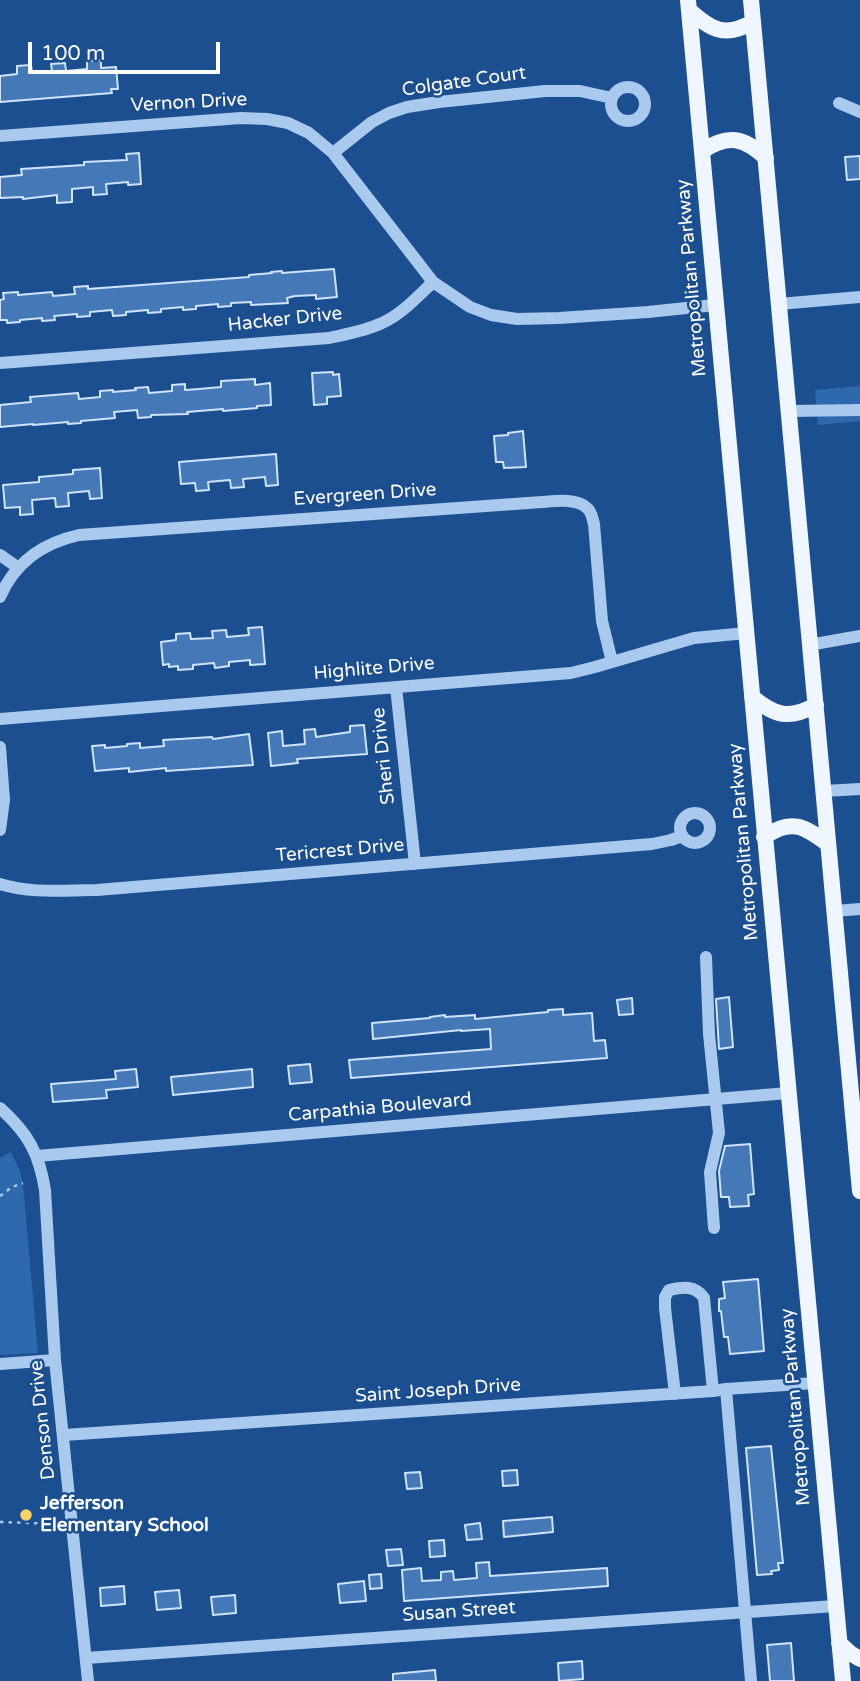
<!DOCTYPE html>
<html>
<head>
<meta charset="utf-8">
<style>
	body { margin:0 }
	#map { position:relative; width:860px; height:1681px; overflow:hidden; background:#1b4f8f; font-family:"Varela Round",sans-serif }
	canvas { display:block }
	.scale { position:absolute; left:28px; top:42px; width:192px; height:32px; box-sizing:border-box; border:4px solid #fff; border-top:0; padding-left:9px; font-size:21px; line-height:24px; white-space:nowrap; color:#fff; -webkit-text-stroke:5px #1b4f8f; paint-order:stroke }
</style>
</head>
<body>
<div id="map">
<canvas width="860" height="1681"></canvas>
<div class="scale">100 m</div>
</div>
<script>
const g = document.querySelector('canvas').getContext('2d');
g.lineJoin = 'round';
function paint(path, color) {
  g.fillStyle = color;
  g.fill(path, 'evenodd');
}
function stroke(path, color, width, dash) {
  g.strokeStyle = color;
  g.lineWidth = width;
  g.lineCap = dash ? 'butt' : 'round';
  g.setLineDash(dash || []);
  g.stroke(path);
}
function label(font, color, halo, rows, align = 'center') {
  g.font = font + ' "Varela Round",sans-serif';
  g.lineWidth = 5;
  g.setLineDash([]);
  g.textBaseline = 'middle';
  g.strokeStyle = halo;
  g.fillStyle = color;
  for (const [text, x, y, turn = 0] of rows) {
    g.save();
    g.translate(x, y);
    g.rotate((+turn || 0) * Math.PI / 180);
    g.textAlign = isNaN(turn) ? turn : align;
    if (halo) g.strokeText(text, 0, 0);
    g.fillText(text, 0, 0);
    g.restore();
  }
}
const green = new Path2D(`
	M860 386V421L818 425 815 390Z
	M11 1152 20 1171 23 1185 38 1353 0 1355V1158Z`);
const building = new Path2D(`
	M101 60V68L116 67 118 89H111L112 93 0 102V76L17 74V66L31 65 32 73 52 71 51 64 65 63 66 71 87 69V61Z
	M139 153 141 184 128 185V182L106 184 107 194 93 195V187L72 189V202L57 203V195L23 199V197L0 198V177L22 175 21 169 84 165V162L127 160 126 154Z
	M860 156V179L847 180 845 157Z
	M334 269 337 297 316 299V295L295 296 287 298 288 303 251 305V302L231 303V306L218 307V304L196 306V309L183 310V307L161 309V312L148 313V310L126 312V315L113 316 112 310 90 312V316L77 317V314L54 316 55 320 42 321V318L20 320V322L7 323V320H0V300L4 299 3 293 18 292V295L52 292 53 296 75 294 74 287 88 286V289L249 277V275L272 273 271 272 282 271V273Z
	M333 372V375L339 374 341 396 327 397V404L314 405 312 373Z
	M255 379V385L270 383 271 405 257 406V408L223 411V409L187 412 188 414 151 415V417L138 418 137 410 114 412 115 418 81 421V423L68 424V422L33 425V424L0 427V405L31 402 30 397 78 393 79 399 100 397V391L113 390V392L136 390 135 388 148 387 149 393 172 391V385L185 384V390L199 389 221 387V381Z
	M523 431 526 467 504 468 503 462H496L494 436 508 435V433Z
	M276 454 278 485 266 486 265 477 243 479 244 487 231 488 230 480 208 482 209 490 196 491 195 483 181 484 179 462Z
	M100 468 102 498 90 499 89 491 68 493 69 506 56 507 55 498 32 500 33 514 20 515V507L5 508 3 485 39 482V477L73 474V470Z
	M262 627 265 664 250 665V660L229 662V666L215 668 214 663 193 665V669L178 670V666L169 667V664L163 665 161 642 176 640V634L190 633 191 639 213 638 212 631 226 630 227 637 249 635 248 628Z
	M364 725 367 754 297 759 298 763 271 766 268 733 282 731 283 746 305 744 304 730 315 729 316 737 350 732V726Z
	M249 734 253 765 166 771V768L129 772V768L95 771 92 746 105 745V748L127 746V744L140 743V748L164 746 163 740 212 737 213 739Z
	M729 997 733 1047 719 1049 716 999Z
	M632 998 633 1014 619 1015 617 1000Z
	M563 1009V1015L592 1013 594 1041 605 1040 607 1058 351 1078 349 1060 491 1049 490 1029 461 1031V1030L373 1039 372 1023 430 1018V1017L445 1015V1017L475 1015V1019L548 1012V1010Z
	M310 1064 312 1082 290 1084 288 1066Z
	M136 1069 138 1087 106 1090 107 1098 53 1102 51 1084 116 1079 115 1071Z
	M252 1069 253 1087 173 1095 171 1077Z
	M750 1144 754 1194 748 1195 749 1206 730 1207 729 1197H721L719 1171 725 1146Z
	M758 1279 764 1351 730 1354 728 1337H724L721 1311H719V1299L725 1298 723 1282Z
	M771 1446 783 1563H778L779 1570 771 1571 772 1574 757 1575 746 1448Z
	M517 1470 518 1485 503 1486 502 1471Z
	M420 1472 422 1488 407 1489 405 1473Z
	M552 1517 553 1532 504 1537 503 1521Z
	M480 1523 482 1539 467 1540 465 1525Z
	M444 1540 445 1556 430 1557 429 1541Z
	M401 1549 403 1565 388 1566 386 1550Z
	M489 1562 490 1576 607 1568 608 1586 404 1601 402 1570 421 1568 422 1581 441 1580V1572L453 1571 454 1580 477 1578 476 1563Z
	M381 1574 382 1588 370 1589 369 1575Z
	M364 1581 366 1601 340 1603 338 1584Z
	M124 1586 125 1604 101 1606 100 1588Z
	M179 1590 181 1608 157 1610 155 1592Z
	M235 1595 236 1613 213 1615 211 1597Z
	M791 1643 794 1681H770L767 1645Z
	M582 1661 583 1679 559 1681 558 1663Z
	M435 1670 436 1681H393V1674Z`);
const path = new Path2D(`
	M0 1196 12 1187 23 1183
	M0 1522 60 1524`);
const minor = new Path2D(`
	M611 104a17 17 0 1 1 34 0a17 17 0 1 1-34 0Z
	M839 103 860 112
	M0 136 241 118 267 119 288 123 309 133 333 153 433 282 470 307 491 315 517 319 559 318 648 312 715 305
	M333 153 372 122 389 113 407 107 439 102 545 91H580L612 98
	M779 304 860 297
	M0 363 329 338C347 334 365 331 382 323 401 315 418 296 433 282
	M789 411 860 410
	M0 555 17 567
	M0 597C15 562 43 543 79 535L542 502C555 501 577 498 587 508 592 512 592 518 594 524L602 621 612 662
	M809 645 860 636
	M396 687 415 864
	M0 719 571 673 595 667 694 638 746 633
	M0 747 4 800 0 830
	M824 791 860 789
	M680 828a15 15 0 1 1 30 0a15 15 0 1 1-30 0Z
	M0 884C31 894 64 890 97 890L652 844 671 840 682 836
	M835 911 860 909
	M706 957 709 1034 719 1133 710 1172 714 1228
	M0 1108C28 1133 39 1153 45 1190L55 1360 88 1681
	M37 1156 788 1093
	M0 1364 55 1360
	M726 1389 751 1681
	M675 1394 665 1308V1297L669 1290C683 1287 695 1285 704 1298L713 1391
	M64 1435 713 1391 726 1389 815 1383
	M86 1658 835 1606`);
const major = new Path2D(`
	M688 0 843 1681
	M751 0 860 1191
	M689 10C711 30 725 38 753 22
	M702 151C728 134 744 137 766 158
	M752 697C775 716 789 720 816 705
	M764 837C791 818 804 826 828 844
	M839 1643 850 1653 860 1659`);
const markers = [
	[26,1515,7,"#ffd166"]
];
const streetNames = [
	["Colgate Court",464,82,-8],
	["Vernon Drive",189,103,-3],
	["Metropolitan Parkway",692,278,-95],
	["Hacker Drive",285,320,-6],
	["Evergreen Drive",365,495,-4],
	["Highlite Drive",374,669,-5],
	["Sheri Drive",384,756,-96],
	["Metropolitan Parkway",744,842,-95],
	["Tericrest Drive",340,851,-5],
	["Carpathia Boulevard",380,1108,-5],
	["Saint Joseph Drive",438,1391,-4],
	["Metropolitan Parkway",796,1407,-95],
	["Denson Drive",43,1420,-96],
	["Susan Street",459,1612,-4]
];
const poiNames = [
	["Jefferson",40,1504],
	["Elementary School",40,1526]
];
paint(green, '#2e69ad');
paint(building, '#4478b7');
stroke(building, '#cfe3fa', 2);
stroke(path, '#a9c9ee', 2.5, [3.5, 5]);
stroke(minor, '#a9c9ee', 12);
stroke(major, '#f0f6ff', 16);
for (const [x, y, r, color] of markers) {
  const dot = new Path2D();
  dot.arc(x, y, r, 0, 2 * Math.PI);
  g.fillStyle = color;
  g.fill(dot);
  stroke(dot, '#1b4f8f', 2.5);
}
label('19px', '#fff', '#1b4f8f', streetNames);
label('bold 19px', '#fff', '#1b4f8f', poiNames, 'left');
</script>
</body>
</html>
